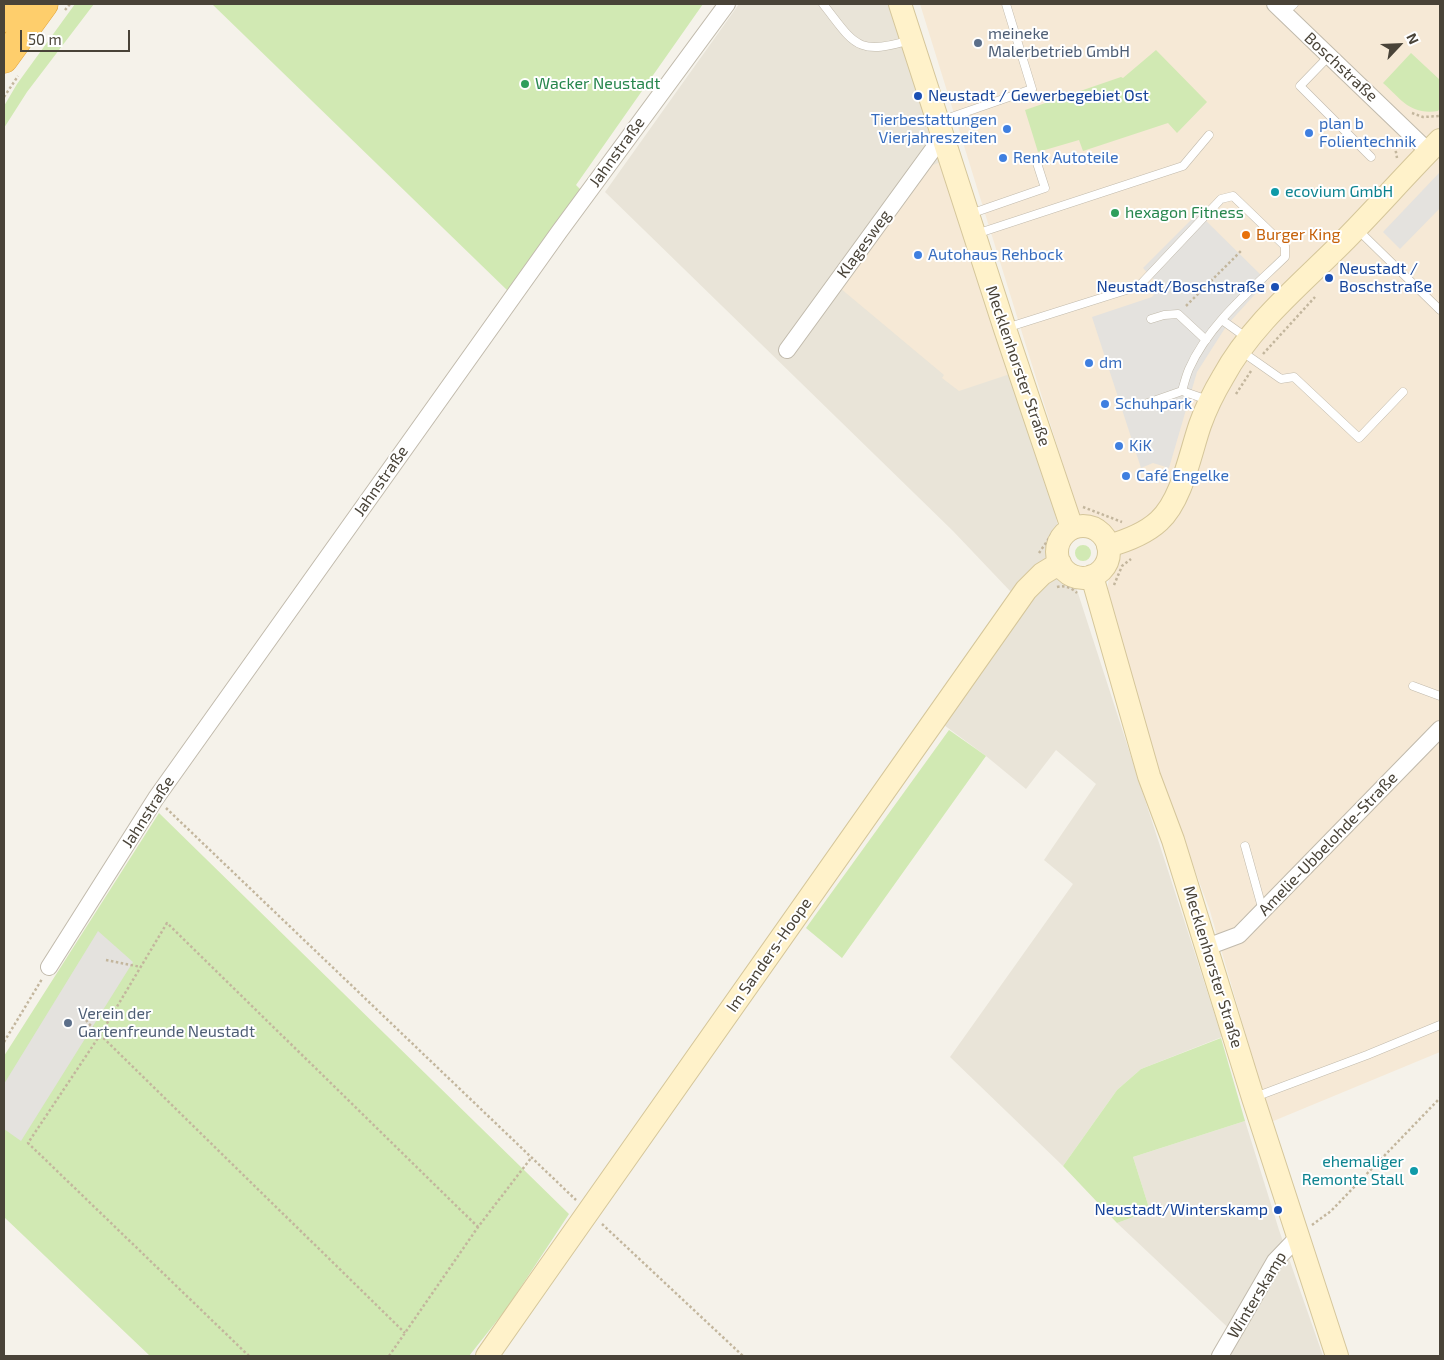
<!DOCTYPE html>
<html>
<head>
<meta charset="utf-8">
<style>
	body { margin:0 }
	#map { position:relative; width:1444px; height:1360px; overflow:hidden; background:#f5f2ea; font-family:"Exo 2",sans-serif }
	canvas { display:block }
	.frame { position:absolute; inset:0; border:5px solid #494338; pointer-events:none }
	.north { position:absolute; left:1374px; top:20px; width:50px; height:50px; -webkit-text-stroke:4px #fff; paint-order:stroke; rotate:65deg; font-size:14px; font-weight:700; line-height:20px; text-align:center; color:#494338 }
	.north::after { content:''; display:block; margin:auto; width:18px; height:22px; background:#494338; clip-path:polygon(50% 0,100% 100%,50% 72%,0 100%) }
	.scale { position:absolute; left:20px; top:30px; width:110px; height:22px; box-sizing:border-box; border:2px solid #494338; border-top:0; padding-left:6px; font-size:15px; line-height:18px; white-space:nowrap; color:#494338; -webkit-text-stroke:4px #fff; paint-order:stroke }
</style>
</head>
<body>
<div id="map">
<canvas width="1444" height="1360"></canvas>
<div class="frame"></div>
<div class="north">N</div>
<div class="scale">50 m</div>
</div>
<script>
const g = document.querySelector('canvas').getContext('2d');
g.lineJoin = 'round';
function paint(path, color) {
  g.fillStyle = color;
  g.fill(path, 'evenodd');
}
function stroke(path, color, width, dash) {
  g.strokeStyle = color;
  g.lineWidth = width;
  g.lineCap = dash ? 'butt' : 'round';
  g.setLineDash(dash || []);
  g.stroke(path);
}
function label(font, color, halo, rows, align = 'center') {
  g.font = font + ' "Exo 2",sans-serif';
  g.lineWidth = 4;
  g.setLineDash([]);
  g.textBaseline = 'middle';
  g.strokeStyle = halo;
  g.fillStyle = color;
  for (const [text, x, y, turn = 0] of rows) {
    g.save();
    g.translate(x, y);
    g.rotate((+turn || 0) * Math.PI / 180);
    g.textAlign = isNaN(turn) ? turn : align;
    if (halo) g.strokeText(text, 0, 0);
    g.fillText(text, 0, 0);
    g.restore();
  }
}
const residential = new Path2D(`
	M739 4H890L1055 513 1058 527 1050 551 1051 567 1062 581 1076 587 1222 1037 1141 1069 1117 1090 1063 1166 950 1057 1073 884 1044 860 1096 784 1056 750 1026 789 986 756 929 714 1011 592 953 531 605 192Z
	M1245 1121 1279 1230 1323 1356H1229L1239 1338 1117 1223 1150 1211 1133 1157Z`);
const commercial = new Path2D(`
	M920 4H1440V1052L1271 1122 1210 911 1161 779 1107 590 1109 579 1115 568 1118 550 1111 534 1107 530 1078 513Z
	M941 162 1010 374 959 391 942 378 944 375 840 288 930 166Z`);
const green = new Path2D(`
	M75 4H94L27 92 4 128V106L17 84Z
	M212 4H703L576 185 581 190 509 292Z
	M1156 50 1207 102 1177 133 1168 123 1083 151 1079 140 1038 152 1025 110 1121 77 1123 78Z
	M1411 53 1440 80V108L1438 111C1410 115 1402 100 1383 83Z
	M1075 553a8 8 0 1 1 16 0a8 8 0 1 1-16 0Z
	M949 730 986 756 842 958 806 928Z
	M159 813 569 1214 507 1308 469 1356H150L4 1217V1056Z
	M1221 1038 1245 1121 1133 1157 1150 1211 1117 1223 1063 1166 1117 1090 1141 1069Z`);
const parking = new Path2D(`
	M1440 172V208L1400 249 1383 232Z
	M1198 213 1267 281 1227 325 1197 372 1169 468 1153 463 1141 468 1092 317 1152 297 1161 287 1143 268Z
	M98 931 133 962 21 1141 4 1129V1084Z`);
const path = new Path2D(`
	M65 10 70 4
	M4 97 18 76
	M1412 113 1423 117 1440 116
	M1394 141 1397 158
	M1186 306 1241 251
	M1263 354 1315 297
	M1236 394 1251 371
	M1083 507 1122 522
	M1039 553 1054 531
	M1114 585 1122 566 1131 559
	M1057 587C1065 585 1072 588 1077 593
	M166 808 576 1200
	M106 960 141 967
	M77 1008 89 1024 405 1333
	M4 1042 42 979
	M602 1224 743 1356
	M1312 1225 1331 1211 1440 1098
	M249 1356 28 1143 100 1035 167 923 478 1227
	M389 1356 478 1227 531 1158`);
const lane = new Path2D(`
	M823 4C854 43 856 57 910 40
	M1284 13 1294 4
	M1330 55 1300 86 1371 157
	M940 121 1032 89 1006 4
	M970 214 1045 188 1036 160
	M1358 230 1440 310
	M976 234 1183 166 1209 135
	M1151 319 1164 315 1178 314 1206 340
	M1222 320 1247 338
	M1006 328 1139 286 1221 199 1233 196 1285 246V257C1251 290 1209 324 1189 369 1186 376 1184 384 1182 391
	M1241 351 1281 379 1294 377 1359 438 1403 392
	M1142 405 1182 391 1208 400
	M1413 686 1440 696
	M1245 846 1263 911
	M1255 1097 1367 1055 1440 1025`);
const street = new Path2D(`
	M1275 4 1429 152
	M787 350 934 148 945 143
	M1207 947 1239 935 1440 729
	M49 967 156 798 559 232 727 4
	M1220 1356 1275 1261 1298 1237`);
const secondary = new Path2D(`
	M900 4 1005 329 1072 528
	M1057 552a26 26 0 1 1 52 0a26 26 0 1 1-52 0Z
	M1108 546C1126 541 1145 534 1159 521 1182 500 1190 454 1200 425 1206 408 1214 392 1223 377 1251 325 1300 285 1341 244 1375 210 1406 174 1440 140
	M1092 576 1149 776 1173 840 1253 1098 1337 1356
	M487 1356C666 1100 848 846 1026 590L1042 574 1060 563`);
const highway = new Path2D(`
	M4 18 14 4
	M4 59 44 4`);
const markers = [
	[978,43,5,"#5c6f8a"],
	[525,84,5,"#2e9e5b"],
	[918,96,5,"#1a4fb4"],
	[1007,129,5,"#3f7fe0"],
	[1309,133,5,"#3f7fe0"],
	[1003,158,5,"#3f7fe0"],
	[1275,192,5,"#0f9aa8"],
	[1115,213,5,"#2e9e5b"],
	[1246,235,5,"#e8710a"],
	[918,255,5,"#3f7fe0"],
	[1329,278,5,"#1a4fb4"],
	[1275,287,5,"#1a4fb4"],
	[1089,363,5,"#3f7fe0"],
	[1105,404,5,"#3f7fe0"],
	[1119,446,5,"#3f7fe0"],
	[1126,476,5,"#3f7fe0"],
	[68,1023,5,"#5c6f8a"],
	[1414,1171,5,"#0f9aa8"],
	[1278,1210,5,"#1a4fb4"]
];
const serviceNames = [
	["meineke",988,34],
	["Malerbetrieb GmbH",988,52],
	["Verein der",78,1014],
	["Gartenfreunde Neustadt",78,1032]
];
const streetNames = [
	["Boschstraße",1341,67,43],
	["Jahnstraße",617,152,-54],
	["Klagesweg",864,244,-54],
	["Mecklenhorster Straße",1018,366,71],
	["Jahnstraße",381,481,-55],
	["Jahnstraße",148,812,-57],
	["Amelie-Ubbelohde-Straße",1328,844,-46],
	["Im Sanders-Hoope",769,955,-55],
	["Mecklenhorster Straße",1213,967,73],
	["Winterskamp",1257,1295,-59]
];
const leisureNames = [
	["Wacker Neustadt",535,84],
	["hexagon Fitness",1125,213]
];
const transitNames = [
	["Neustadt / Gewerbegebiet Ost",928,96],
	["Neustadt /",1339,269],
	["Boschstraße",1339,287],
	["Neustadt/Boschstraße",1265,287,"right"],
	["Neustadt/Winterskamp",1268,1210,"right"]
];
const shopNames = [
	["Tierbestattungen",997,120,"right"],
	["Vierjahreszeiten",997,138,"right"],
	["plan b",1319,124],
	["Folientechnik",1319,142],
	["Renk Autoteile",1013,158],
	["Autohaus Rehbock",928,255],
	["dm",1099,363],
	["Schuhpark",1115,404],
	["KiK",1129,446],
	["Café Engelke",1136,476]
];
const cultureNames = [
	["ecovium GmbH",1285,192],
	["ehemaliger",1404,1162,"right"],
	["Remonte Stall",1404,1180,"right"]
];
const foodNames = [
	["Burger King",1256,235]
];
paint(residential, '#e9e4d8');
paint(commercial, '#f6e9d6');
paint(green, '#d1e9b3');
paint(parking, '#e4e2de');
stroke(lane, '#c1baac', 9);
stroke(street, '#c1baac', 18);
stroke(secondary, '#d5c69a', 24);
stroke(highway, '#dfa33b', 29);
stroke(path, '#c3b69d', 2.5, [2.5, 2.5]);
stroke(lane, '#fff', 8);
stroke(street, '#fff', 16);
stroke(secondary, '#fff2ca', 22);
stroke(highway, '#fece6c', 28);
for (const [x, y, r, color] of markers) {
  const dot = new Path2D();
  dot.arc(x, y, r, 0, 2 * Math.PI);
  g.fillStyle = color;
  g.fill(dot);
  stroke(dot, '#fff', 2);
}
label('16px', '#4e5e75', '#fff', serviceNames, 'left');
label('16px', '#494338', '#fff', streetNames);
label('16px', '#27864d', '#fff', leisureNames, 'left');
label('16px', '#164399', '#fff', transitNames, 'left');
label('16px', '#366cbe', '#fff', shopNames, 'left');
label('16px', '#0d838f', '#fff', cultureNames, 'left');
label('16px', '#c56008', '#fff', foodNames, 'left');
</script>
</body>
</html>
